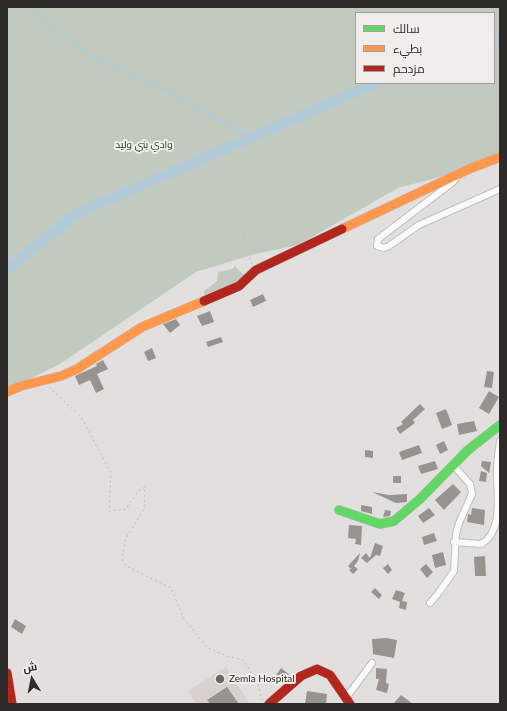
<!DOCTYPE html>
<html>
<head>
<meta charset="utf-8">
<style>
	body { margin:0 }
	#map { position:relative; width:507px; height:711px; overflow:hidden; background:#e2e0df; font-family:Lato,Cairo,sans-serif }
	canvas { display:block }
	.frame { position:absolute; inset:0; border:8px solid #2c2b2a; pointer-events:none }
	.legend { position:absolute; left:355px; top:12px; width:140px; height:72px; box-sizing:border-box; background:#f0edeb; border:1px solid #a29f9e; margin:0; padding:5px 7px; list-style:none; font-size:12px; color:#2c2b2a }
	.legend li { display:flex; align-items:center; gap:8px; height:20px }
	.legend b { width:20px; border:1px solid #a29f9e }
	.north { position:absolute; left:12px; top:659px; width:40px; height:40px; -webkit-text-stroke:3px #f0edeb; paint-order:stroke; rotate:350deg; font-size:11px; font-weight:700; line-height:16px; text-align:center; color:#2c2b2a }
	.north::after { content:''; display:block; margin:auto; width:14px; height:18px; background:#2c2b2a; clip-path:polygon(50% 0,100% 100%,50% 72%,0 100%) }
</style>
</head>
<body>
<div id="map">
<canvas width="507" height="711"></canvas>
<div class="frame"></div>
<ul class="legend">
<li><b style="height:5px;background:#63d668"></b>سالك</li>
<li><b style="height:5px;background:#ff974d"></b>بطيء</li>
<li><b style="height:5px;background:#b3261e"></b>مزدحم</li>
</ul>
<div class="north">ش</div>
</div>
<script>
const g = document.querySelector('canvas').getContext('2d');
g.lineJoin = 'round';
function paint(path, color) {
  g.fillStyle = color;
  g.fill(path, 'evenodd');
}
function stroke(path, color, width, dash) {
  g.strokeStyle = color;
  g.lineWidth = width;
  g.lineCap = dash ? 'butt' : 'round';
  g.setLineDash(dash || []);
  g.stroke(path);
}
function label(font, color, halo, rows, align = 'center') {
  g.font = font + ' Lato,Cairo,sans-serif';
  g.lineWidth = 4;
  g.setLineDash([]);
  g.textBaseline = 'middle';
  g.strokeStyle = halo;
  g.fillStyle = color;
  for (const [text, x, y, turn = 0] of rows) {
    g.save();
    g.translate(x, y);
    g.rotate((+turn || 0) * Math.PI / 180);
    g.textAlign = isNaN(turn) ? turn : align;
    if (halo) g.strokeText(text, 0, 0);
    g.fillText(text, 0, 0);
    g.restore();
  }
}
const built = new Path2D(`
	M226 667 250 704H196L188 691Z`);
const green = new Path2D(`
	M7 7H500V161L398 188 298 245 255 254 196 272 60 364 7 390ZM356 13H494V83H356Z
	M235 266 245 276 222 291 209 293V296H206L203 292 217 281 218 272 232 269Z`);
const stream = new Path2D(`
	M27 7 87 54 163 89 251 137`);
const river = new Path2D(`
	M494 40 500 39
	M7 269 76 214 376 83`);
const building = new Path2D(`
	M263 294 266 301 253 307 250 300Z
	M210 311 214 322 202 326 197 316Z
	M176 319 180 325 170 333 163 324Z
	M221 337 223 342 208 347 206 342Z
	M152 348 156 358 148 361 144 352Z
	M103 360 108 369 97 374 104 389 96 393 90 380 79 385 75 376 97 366 96 364Z
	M487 371 494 372 492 388 484 387Z
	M489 391 499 397 489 414 479 408Z
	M420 404 425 409 413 420 415 423 400 434 396 428 403 424 401 422Z
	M446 409 452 425 442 429 436 413Z
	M474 421 477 431 459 435 457 424Z
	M444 441 448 450 440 454 436 445Z
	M419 445 422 453 402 460 399 452Z
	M365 450 373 451V458L365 457Z
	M435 461 438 469 421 474 418 466Z
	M482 461 491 462 489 473 481 466Z
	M481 471 487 473 486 482 479 481Z
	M393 476H401V483H393Z
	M453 484 461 492 444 510 435 500Z
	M372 492 389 495 407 494V502L396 503Z
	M361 505 372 507V514L361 511Z
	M429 508 435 515 423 523 418 516Z
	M472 508 485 510 484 525 467 522 468 514 471 515Z
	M385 510 391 511 390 516 383 517Z
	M349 525 362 526 361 545 355 544 356 539 348 538Z
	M434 533 437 541 424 545 422 537Z
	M375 543 383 546 380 556 376 555 367 563 361 558 366 553 370 558Z
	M443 552 446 565 435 568 432 555Z
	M360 553 358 561 354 566 358 569 353 574 349 570 353 567 351 569 348 566Z
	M485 556 486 576H475L474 557Z
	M388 564 392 570 388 574 383 568Z
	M426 564 433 572 427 578 420 569Z
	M375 588 382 595 379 599 371 592Z
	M396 590 405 593 402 601 407 602 406 610 399 608 400 602 392 599Z
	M15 619 26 626 22 634 11 627Z
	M386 638 397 640 394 658 373 654 372 639Z
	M281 668 290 675 283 684 274 678Z
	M376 668 387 669 386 683 389 684 387 693 376 690 379 679H376Z
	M227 687 239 704H210L207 700Z
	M307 691 327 694 326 704H305Z
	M401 695 413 704H393Z`);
const path = new Path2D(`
	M7 34 19 28 25 33 37 38 55 60V73L76 79C83 96 105 140 124 145 140 149 157 136 172 135 178 135 187 138 193 139L206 166 221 188 225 203 233 219 243 230 246 250 252 264
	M7 346 38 374
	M49 387 81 417 111 473 109 511 126 509 138 491 145 487 144 509 126 538 122 559 126 566 171 588 184 619 208 648 227 656 243 660 258 683 262 700`);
const street = new Path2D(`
	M459 174 453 182 378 239 377 246 384 248 389 246 419 225 500 189
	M454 542 481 544C505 531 496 491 497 468 497 459 499 450 500 441
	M430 603 437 595 454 571 456 534 459 523 472 494 470 484 454 466
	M346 698 372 663`);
const fast = new Path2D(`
	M339 510 380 524 394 521 420 499 468 450 500 425`);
const slow = new Path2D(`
	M342 229 469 169 500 157
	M7 392 21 386 61 376 77 369 142 327 204 301`);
const jam = new Path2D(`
	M204 301 239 286 256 270 342 229
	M7 673 12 704
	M269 704 301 676 317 669 330 675 350 704`);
const markers = [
	[220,679,5,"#6c6a69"]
];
const parkNames = [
	["وادي بني وليد",144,145]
];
const poiNames = [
	["Zemla Hospital",229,679]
];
paint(built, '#d8d1cd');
paint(green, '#c2cabf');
stroke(stream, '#b2cad6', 2);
stroke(river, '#b2cad6', 11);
paint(building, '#99938f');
stroke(street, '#bfbebd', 8);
stroke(fast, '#bfbebd', 10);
stroke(slow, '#bfbebd', 10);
stroke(jam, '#bfbebd', 10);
stroke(path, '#c0c0bf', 1, [2, 3]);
stroke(street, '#fbfafa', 6);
stroke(fast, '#63d668', 9);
stroke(slow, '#ff974d', 9);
stroke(jam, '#b3261e', 9);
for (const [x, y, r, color] of markers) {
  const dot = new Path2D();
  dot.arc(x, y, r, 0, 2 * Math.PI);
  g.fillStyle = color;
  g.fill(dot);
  stroke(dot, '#f0edeb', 1.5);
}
label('10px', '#153710', '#f0edeb', parkNames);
label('10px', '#2c2b2a', '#f0edeb', poiNames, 'left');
</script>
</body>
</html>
